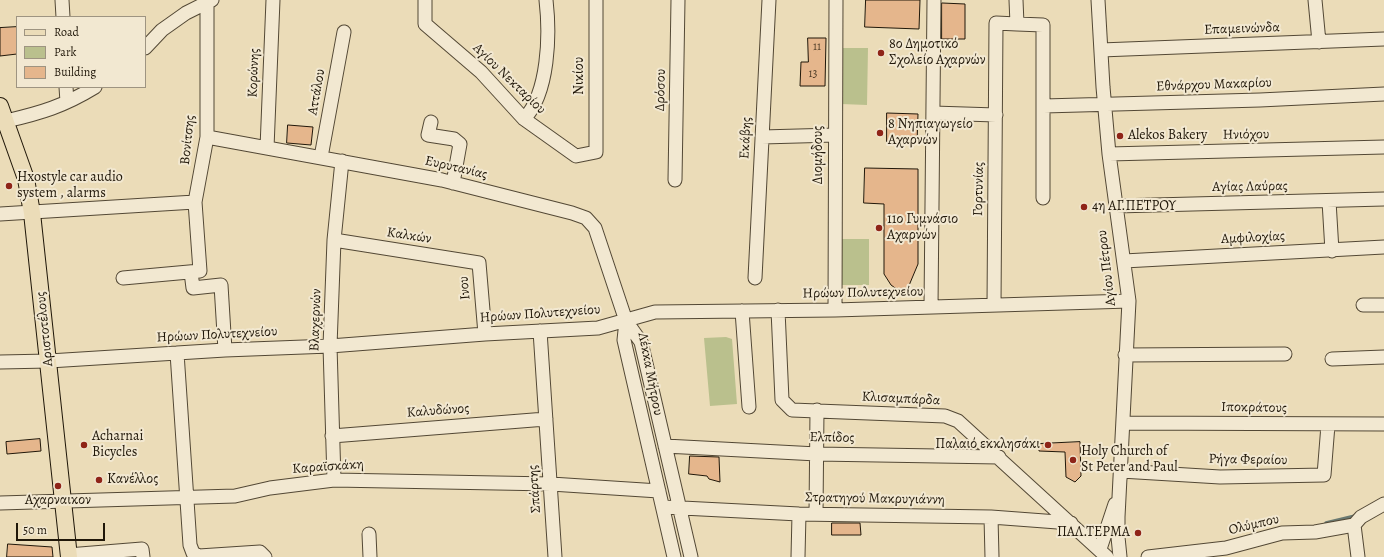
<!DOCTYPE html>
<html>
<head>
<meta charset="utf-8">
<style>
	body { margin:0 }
	#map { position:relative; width:1384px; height:557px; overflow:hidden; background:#ebdcb8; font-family:Alegreya,serif }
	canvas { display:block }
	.legend { position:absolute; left:16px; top:16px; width:130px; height:72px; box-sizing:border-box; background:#f2e8d1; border:1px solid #9e9481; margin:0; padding:5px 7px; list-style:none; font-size:12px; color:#201709 }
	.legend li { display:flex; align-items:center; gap:8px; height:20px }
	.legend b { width:20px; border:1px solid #9e9481 }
	.scale { position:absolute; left:16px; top:523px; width:89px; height:18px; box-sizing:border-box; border:2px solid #201709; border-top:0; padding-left:5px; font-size:12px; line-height:14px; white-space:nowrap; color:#201709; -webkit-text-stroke:3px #f2e8d1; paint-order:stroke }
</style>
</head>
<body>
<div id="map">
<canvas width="1384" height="557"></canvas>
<ul class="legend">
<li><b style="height:5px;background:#ebdcb8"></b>Road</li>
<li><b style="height:11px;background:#bac08d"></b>Park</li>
<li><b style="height:11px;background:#e5b68c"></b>Building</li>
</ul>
<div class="scale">50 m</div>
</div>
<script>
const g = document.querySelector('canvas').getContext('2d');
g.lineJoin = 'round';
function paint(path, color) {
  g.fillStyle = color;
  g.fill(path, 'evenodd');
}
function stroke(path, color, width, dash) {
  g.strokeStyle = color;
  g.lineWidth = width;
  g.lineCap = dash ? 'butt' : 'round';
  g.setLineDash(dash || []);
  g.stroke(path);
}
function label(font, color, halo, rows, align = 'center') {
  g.font = font + ' Alegreya,serif';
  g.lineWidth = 4;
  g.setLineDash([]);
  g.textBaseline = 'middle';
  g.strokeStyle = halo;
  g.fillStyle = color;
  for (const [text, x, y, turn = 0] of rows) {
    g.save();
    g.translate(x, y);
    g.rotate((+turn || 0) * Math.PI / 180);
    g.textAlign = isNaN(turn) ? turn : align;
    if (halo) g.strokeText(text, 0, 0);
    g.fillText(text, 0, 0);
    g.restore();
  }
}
const green = new Path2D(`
	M842 48H868L867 105 841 104Z
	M841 239H869V285H841Z
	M726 337 732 339 737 404 710 406 704 338Z`);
const stream = new Path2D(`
	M1326 523 1355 516`);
const building = new Path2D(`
	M866 0H920L919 29 865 27Z
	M942 3 965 4V39H942Z
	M17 27V54L0 56V28Z
	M808 38H826L825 86H800L801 62H808Z
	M887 113 918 114 917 143 887 142Z
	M288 125 313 127 311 145 287 143Z
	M865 168 918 169V264L905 295 891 285 884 274V204L864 203Z
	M40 439 41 451 7 454 6 442Z
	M1080 442 1081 476 1075 482 1066 477 1065 452 1039 451V444Z
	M690 456 719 457 720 482 709 479 707 476 689 474Z
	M832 523H860L861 535H832Z
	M8 544 52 547 53 557H7Z`);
const minor = new Path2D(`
	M62 0 63 17
	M425 0V24L481 72 524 119 576 156 596 152V0
	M1098 0 1103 87 1109 154 1129 301 1118 517V537L1120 557
	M1315 0 1319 42
	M1017 24 1043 25V198
	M145 48 162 30 186 13 212 0
	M1101 50 1384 39
	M66 87 67 102
	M1044 106 1260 100 1384 94
	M933 113 996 115
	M524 119C549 93 550 34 546 0
	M6 121C41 113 64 106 95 87
	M431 122 428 135 454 139 460 144 453 183
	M207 137 442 180 572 213 586 218 595 228 626 321 641 342 691 557
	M762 137 835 135
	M267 148 273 0
	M1109 154 1384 147
	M321 157 344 32
	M675 180 678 0
	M1329 201 1332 251
	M1116 206 1384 199
	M0 214 195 202
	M334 240 479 263 485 334
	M1124 261 1384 247
	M191 272 193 288 221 285 225 350
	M123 278 200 271 195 202 207 137V3
	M755 278 769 0
	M994 305 996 23 1017 24 1016 0
	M1363 305H1384
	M931 307 934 0
	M778 310 782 400 792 410 945 416 958 421 1107 557
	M835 310 836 0
	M742 311 749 407
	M626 321 624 340 674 557
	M540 331 555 557
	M177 353 190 545 193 553 199 556 260 552 265 557
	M1125 355 1285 354
	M1332 359 1384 357
	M0 362 49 361 225 350 330 346 485 334 598 328 655 312 835 310 1129 301
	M1123 423 1384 424
	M332 436 546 419
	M665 446 817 454 999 457
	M1120 479 1121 471 1220 477 1324 475 1328 425
	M334 480 330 346 334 240 342 161
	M0 503 235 496 270 488 334 480 551 484 659 491
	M663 507 799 514 991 517 1071 523
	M816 514 817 410
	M991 517 992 557
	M1354 525 1358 557
	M369 534 370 557
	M1100 549 1115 504
	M68 555 142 549 143 557
	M798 557 799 514
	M1148 557 1226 548 1282 533 1315 532 1354 525 1361 517 1384 504`);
const major = new Path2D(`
	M0 106 26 179 32 213 69 557`);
const markers = [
	[881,53,4,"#8f2418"],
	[880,133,4,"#8f2418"],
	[1120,136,4,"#8f2418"],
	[9,186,4,"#8f2418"],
	[1084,207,4,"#8f2418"],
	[879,228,4,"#8f2418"],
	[84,445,4,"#8f2418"],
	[1048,445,4,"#8f2418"],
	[1073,460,4,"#8f2418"],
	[99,480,4,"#8f2418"],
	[58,486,4,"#8f2418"],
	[1138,533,4,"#8f2418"]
];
const numberNames = [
	["11",817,47],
	["13",813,74]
];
const streetNames = [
	["Επαμεινώνδα",1242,29,-2],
	["Κορώνης",254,73,-88],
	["Νικίου",580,76,-90],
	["Αγίου Νεκταρίου",509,79,44],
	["Εθνάρχου Μακαρίου",1214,85,-2],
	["Δρόσου",661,90,-89],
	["Αττάλου",317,92,-80],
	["Ηνιόχου",1246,135,-1],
	["Εκάβης",746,138,-87],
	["Βονίτσης",188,140,-84],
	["Διομήδους",819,155,-90],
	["Ευρυτανίας",456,168,13],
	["Αγίας Λαύρας",1250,187,-1],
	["Γορτυνίας",979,189,-89],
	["Καλκών",409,236,9],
	["Αμφιλοχίας",1253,238,-3],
	["Αγίου Πέτρου",1107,268,-97],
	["Ινου",465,288,-95],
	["Ηρώων Πολυτεχνείου",863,293,-1],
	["Ηρώων Πολυτεχνείου",540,314,-4],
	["Βλαχερνών",316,320,-88],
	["Αριστοτέλους",45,329,-96],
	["Ηρώων Πολυτεχνείου",217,335,-3],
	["Λέκκα Μήτρου",650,374,79],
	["Κλισαμπάρδα",901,399,3],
	["Ιποκράτους",1254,408,1],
	["Καλυδώνος",438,411,-4],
	["Ελπίδος",832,438,1],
	["Ρήγα Φεραίου",1248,460,1],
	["Καραϊσκάκη",328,467,-4],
	["Σπάρτης",535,489,-94],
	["Στρατηγού Μακρυγιάννη",875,499,1],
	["Ολύμπου",1254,525,-13]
];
const poiNames = [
	["8ο Δημοτικό",889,45],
	["Σχολείο Αχαρνών",889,61],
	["8 Νηπιαγωγείο",888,125],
	["Αχαρνών",888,141],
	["Alekos Bakery",1128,136],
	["Hxostyle car audio",17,178],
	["system , alarms",17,194],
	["4η ΑΓ.ΠΕΤΡΟΥ",1092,207],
	["11ο Γυμνάσιο",887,220],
	["Αχαρνών",887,236],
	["Acharnai",92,437],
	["Bicycles",92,453],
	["Παλαιό εκκλησάκι",1040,445,"right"],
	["Holy Church of",1081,452],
	["St Peter and Paul",1081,468],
	["Κανέλλος",107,480],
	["Αχαρναικον",58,501,"center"],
	["ΠΑΛ.ΤΕΡΜΑ",1130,533,"right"]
];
paint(green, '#bac08d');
stroke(stream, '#6a7971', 3.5);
paint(building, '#e5b68c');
stroke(building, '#201709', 1);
stroke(minor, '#534835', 15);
stroke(major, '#201709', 18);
stroke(minor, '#f2e8d1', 13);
stroke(major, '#ebdcb8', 16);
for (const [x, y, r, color] of markers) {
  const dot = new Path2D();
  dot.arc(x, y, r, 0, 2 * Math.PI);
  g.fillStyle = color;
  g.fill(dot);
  stroke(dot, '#f2e8d1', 1.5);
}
label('12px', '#513f2a', null, numberNames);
label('14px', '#201709', '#f2e8d1', streetNames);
label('14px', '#201709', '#f2e8d1', poiNames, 'left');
</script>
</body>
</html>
